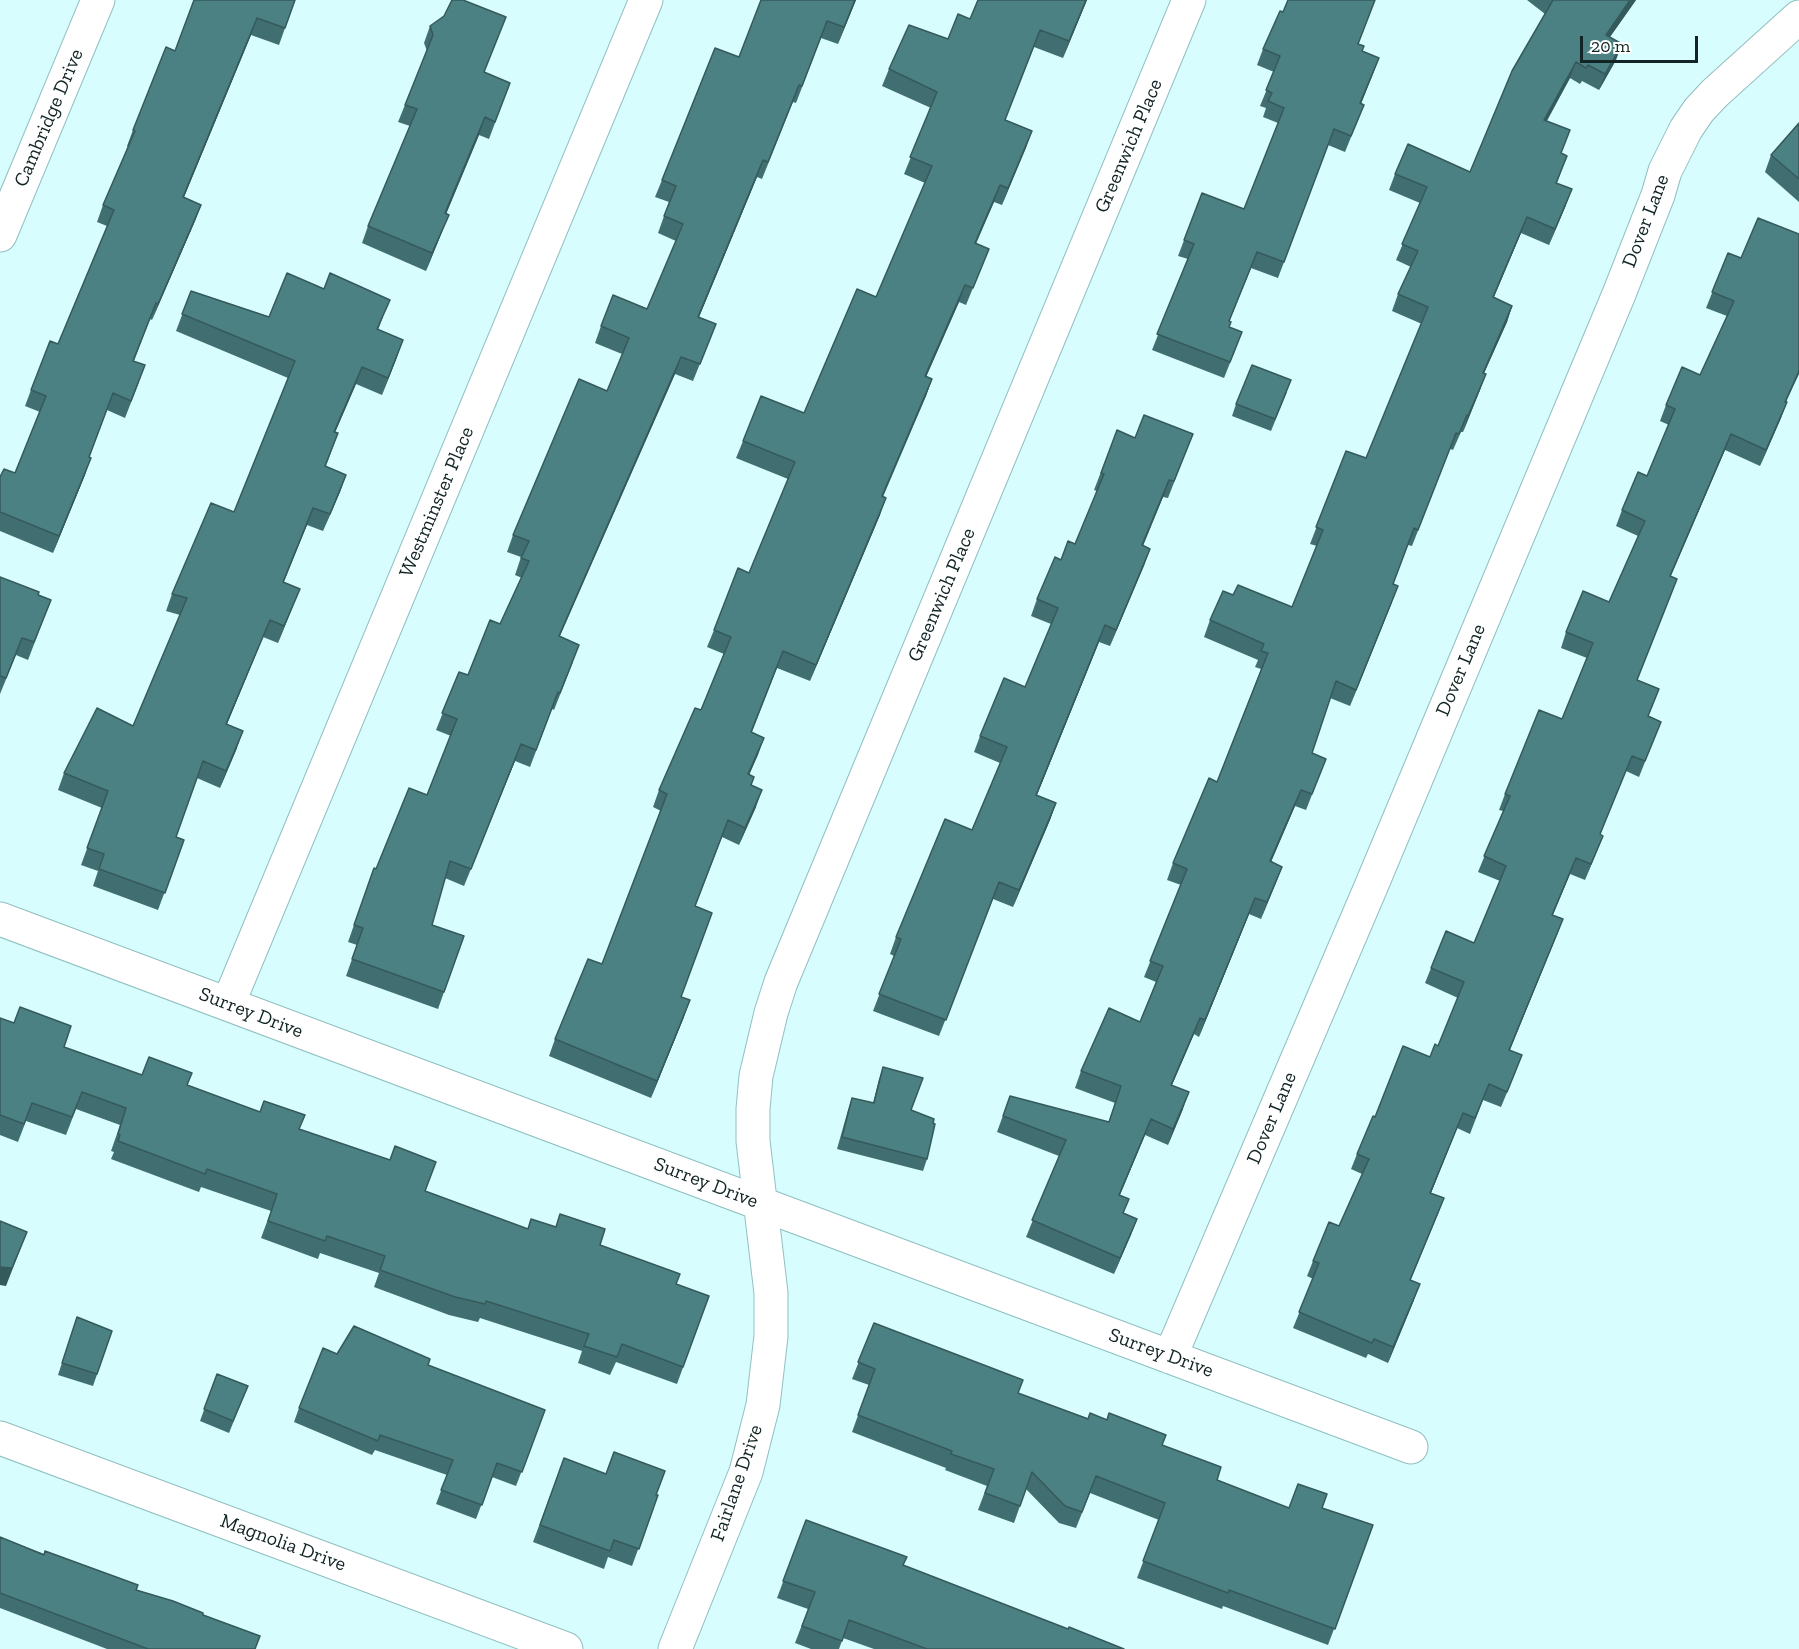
<!DOCTYPE html>
<html>
<head>
<meta charset="utf-8">
<style>
	body { margin:0 }
	#map { position:relative; width:1799px; height:1649px; overflow:hidden; background:#d7fdfe; font-family:"Zilla Slab",serif }
	canvas { display:block }
	.scale { position:absolute; left:1580px; top:36px; width:118px; height:27px; box-sizing:border-box; border:3px solid #122425; border-top:0; padding-left:8px; font-size:18px; line-height:21px; white-space:nowrap; color:#122425; -webkit-text-stroke:4px #fff; paint-order:stroke }
</style>
</head>
<body>
<div id="map">
<canvas width="1799" height="1649"></canvas>
<div class="scale">20 m</div>
</div>
<script>
const g = document.querySelector('canvas').getContext('2d');
g.lineJoin = 'round';
function stroke(path, color, width, dash) {
  g.strokeStyle = color;
  g.lineWidth = width;
  g.lineCap = dash ? 'butt' : 'round';
  g.setLineDash(dash || []);
  g.stroke(path);
}
function paint(path, color) {
  g.fillStyle = color;
  g.fill(path, 'evenodd');
}
function label(font, color, halo, rows, align = 'center') {
  g.font = font + ' "Zilla Slab",serif';
  g.lineWidth = 4.5;
  g.setLineDash([]);
  g.textBaseline = 'middle';
  g.strokeStyle = halo;
  g.fillStyle = color;
  for (const [text, x, y, turn = 0] of rows) {
    g.save();
    g.translate(x, y);
    g.rotate((+turn || 0) * Math.PI / 180);
    g.textAlign = isNaN(turn) ? turn : align;
    if (halo) g.strokeText(text, 0, 0);
    g.fillText(text, 0, 0);
    g.restore();
  }
}
const street = new Path2D(`
	M0 235 98 0
	M0 919 1411 1447
	M228 1004 646 0
	M1170 1357 1370 889 1619 294 1658 195 1665 171 1686 129 1699 110 1715 93 1799 17
	M0 1438 566 1649
	M675 1649 746 1472 763 1405 771 1336V1293L753 1141V1109L756 1076 771 1013 781 982 1189 0`);
const wall = new Path2D(`
	M295 0 279 45 251 35 184 197 201 205 195 221 152 320 150 319 134 361 139 382 125 418 107 410 89 458 85 475 53 553 0 531V477L15 473 40 412 25 406 31 390 58 344 107 226 97 222 103 205 128 147 127 146 133 130 175 51Z
	M856 0 838 44 821 38 796 103 793 102 762 179 757 177 699 317 716 324 693 381 675 374 560 636 573 662 554 710 552 709 530 767 515 761 464 886 445 878 432 925 464 936 438 1009 346 976 357 945 348 942 374 868 376 869 427 795 451 736 436 730 459 672 468 675 500 624 522 578 515 575 521 557 507 552 513 535 607 391 622 354 595 343 601 326 647 309 676 241 658 233 669 202 655 197 662 180 739 57Z
	M978 0H1087L1063 58 1034 47 1005 120 1032 131 1002 205 994 202 976 244 982 266 966 305 959 302 926 377 932 379 926 396 883 497 880 515 810 681 777 668 752 732 764 738 749 775 756 807 739 845 722 837 695 907 681 997 684 1017 651 1098 549 1056 555 1039 602 964 661 811 653 807 659 790 701 710 724 654 707 647 714 630 749 573 788 479 736 458 743 441 804 413 876 297 925 183 904 174 931 108 882 86 889 69 948 39 970 19Z
	M1527 0H1636L1610 37 1616 60 1599 90 1582 81 1580 84 1570 78 1547 121 1562 153 1567 156 1557 183 1566 205 1549 245 1521 233 1494 297 1512 306 1507 322 1484 373 1480 390 1463 432H1461L1453 450 1450 449 1412 546 1408 545 1393 584 1392 602 1350 706 1330 698 1312 753 1326 759 1306 810 1295 806 1271 862 1282 867 1261 919 1249 914 1199 1037 1194 1034 1172 1085 1183 1109 1168 1145 1145 1135 1120 1195 1124 1214 1137 1219 1114 1274 1026 1237 1059 1156 997 1132 1010 1096 1109 1122 1115 1103 1075 1088 1081 1071 1140 1022 1156 982 1144 977 1181 885 1167 880 1173 863 1217 782 1261 669 1255 667 1258 660 1204 637 1210 620 1233 595 1292 607 1317 546 1310 544 1346 451 1366 458 1422 324 1392 311 1398 294 1411 267 1396 260 1420 203 1389 190 1395 174 1470 172 1545 14Z
	M1283 12 1358 44 1362 51 1379 58 1361 103 1358 120 1345 152 1328 145 1278 278 1251 268 1229 321 1230 327 1236 348 1224 378 1152 350 1188 259 1178 256 1202 193 1244 209 1278 123 1263 117 1266 108 1260 106 1274 72 1257 65 1263 49Z
	M430 26 499 35 484 72 510 83 489 139 479 135 446 214 442 232 426 271 362 243 368 226 410 126 398 122 427 51 424 43Z
	M1799 123V202L1765 172 1771 155Z
	M1728 253 1787 402 1781 418 1760 466 1725 450 1670 577 1671 595 1637 680 1653 705 1648 716 1661 722 1639 777 1626 771 1600 835 1603 836 1585 880 1570 874 1553 915 1563 919 1510 1050 1516 1071 1501 1107 1483 1100 1470 1134 1457 1128 1431 1193 1444 1198 1410 1280 1414 1300 1388 1363 1368 1354 1366 1358 1293 1328 1313 1279 1307 1276 1313 1261 1339 1226 1362 1174 1351 1169 1357 1154 1375 1117 1430 1057 1438 1046 1458 998 1425 983 1431 968 1474 943 1500 881 1478 872 1503 811 1499 810 1505 794 1562 719 1587 658 1561 648 1566 632 1609 602 1638 536 1616 526 1622 510 1647 476 1669 425 1660 421 1666 405 1700 375 1727 316 1706 308Z
	M191 291 269 317H383L378 330 397 357 382 395 356 384 335 432 338 433 326 466 346 475 340 492 323 531 307 525 283 582 293 606 278 643 263 637 227 724 237 748 220 788 197 778 176 837 184 840 158 910 93 886 98 871 81 865 102 808 58 790 64 773 133 726 180 615 166 611 172 594 234 512 288 378 176 331Z
	M1287 392 1271 431 1232 416 1236 404Z
	M1117 430 1135 438 1193 434 1168 498 1163 497 1143 546 1150 549 1110 646 1099 642 1037 795 1056 803 1050 820 1013 907 993 899 939 1036 873 1011 894 956 890 954 896 937 972 830 1000 763 974 752 980 736 1025 687 1051 624 1031 616 1037 599 1061 560 1075 544 1097 491 1094 490Z
	M0 577 51 600 28 660 16 655 0 694Z
	M0 1018 64 1047 142 1075 188 1085 299 1129 425 1191 528 1229 531 1219 600 1245 676 1284 709 1296 677 1384 616 1362 610 1375 578 1363 582 1351 480 1318 478 1322 449 1315 374 1287 379 1273 320 1253 318 1259 261 1238 271 1211 201 1187 199 1192 111 1159 114 1152 111 1151 120 1125 76 1109 66 1135 26 1121 18 1142 0 1135Z
	M883 1067 911 1110 927 1159 923 1171 837 1149 848 1110 852 1098 873 1103 879 1079Z
	M77 1317 112 1331 93 1386 58 1375Z
	M874 1323 1018 1393 1162 1445 1217 1480 1289 1508H1322L1373 1525 1328 1645 1223 1606 1222 1609 1137 1578 1159 1520 1090 1493 1076 1528 1059 1523 1026 1489 1014 1523 978 1510 987 1486 945 1470 946 1468 852 1432 869 1385 852 1379Z
	M337 1354 428 1366 545 1410 516 1486 492 1477 476 1519 436 1504 447 1475 375 1450 372 1455 294 1422 299 1408Z
	M217 1374 248 1386 229 1433 200 1421Z
	M564 1458 658 1495 632 1566 608 1557 604 1569 533 1542Z
	M806 1520 903 1565 1068 1629 1124 1649H874L843 1638 839 1649H811L795 1643 808 1609 777 1598Z
	M0 1537 203 1615 255 1649H107L0 1608Z`);
const shadedWall = new Path2D(`
	M855 0H856L838 44 844 27Z
	M1086 0H1087L1063 58 1069 41Z
	M1630 0H1636L1600 51 1606 35Z
	M257 18 251 35 177 214 183 197Z
	M1622 44 1616 60 1599 90 1605 74Z
	M1379 58 1373 74 1355 119 1360 103Z
	M1576 62 1570 78 1538 136 1544 120Z
	M485 117 479 135 439 231 445 213Z
	M1032 131 1026 148 1002 205 1008 188Z
	M763 160 757 177 692 334 698 317Z
	M1000 185 994 202 968 260 975 243Z
	M1572 189 1566 205 1549 245 1555 229Z
	M201 205 195 221 152 320 158 304Z
	M449 215 442 232 426 271 432 253Z
	M1527 217 1521 233 1487 313 1493 297Z
	M1257 252 1251 268 1223 337 1229 321Z
	M965 285 959 302 919 393 925 376Z
	M1512 306 1507 322 1477 389 1483 373Z
	M403 340 397 357 382 395 388 378Z
	M681 357 675 374 552 653 559 636Z
	M362 367 356 384 328 449 334 432Z
	M1799 371V374L1779 417 1785 402Z
	M1486 374 1480 390 1463 432 1468 416Z
	M932 379 926 396 875 513 882 496Z
	M1787 402 1781 418 1760 466 1766 450Z
	M1731 434 1725 450 1664 592 1670 576Z
	M91 458 85 475 53 553 59 536Z
	M346 475 340 492 323 531 330 514Z
	M1169 480 1163 497 1136 562 1142 545Z
	M886 498 880 515 810 681 816 665Z
	M313 508 307 525 277 599 283 582Z
	M1150 549 1144 566 1110 646 1116 630Z
	M1398 586 1392 602 1350 706 1356 690Z
	M300 589 293 606 278 643 284 626Z
	M270 620 263 637 220 741 226 724Z
	M1105 625 1099 642 1030 812 1036 795Z
	M243 731 237 748 220 788 226 771Z
	M764 738 758 755 742 791 748 774Z
	M521 744 515 761 464 886 471 869Z
	M762 790 756 807 739 845 745 828Z
	M1301 790 1295 806 1264 878 1270 861Z
	M1056 803 1050 820 1013 907 1019 890Z
	M1603 836 1597 851 1585 880 1591 864Z
	M1576 858 1570 874 1546 930 1552 915Z
	M1282 867 1276 883 1261 919 1267 902Z
	M1255 898 1249 914 1199 1037 1205 1020Z
	M1563 919 1557 935 1503 1066 1509 1050Z
	M690 1000 684 1017 651 1098 657 1081Z
	M1200 1018 1194 1034 1165 1101 1171 1085Z
	M1189 1092 1183 1109 1168 1145 1173 1129Z
	M1463 1113 1425 1208 1430 1193Z
	M1151 1119 1145 1135 1113 1211 1119 1195Z
	M1444 1198 1438 1214 1404 1296 1410 1280Z
	M1137 1219 1131 1235 1114 1274 1120 1258Z
	M27 1232 6 1286 0 1285V1267Z
	M1420 1284 1414 1300 1388 1363 1393 1347Z`);
const building = new Path2D(`
	M194 0H295L285 28 257 18 183 197 201 205 158 304 156 303 133 361 145 365 131 401 113 393 89 457 91 458 59 536 0 512V477L4 469 15 473 46 396 31 390 50 341 58 344 114 210 103 205 135 131 133 130 166 47 175 51Z
	M452 0H463L506 17 484 72 510 83 495 122 485 117 445 213 449 215 432 253 368 226 417 109 405 105 433 35 430 26 444 16Z
	M761 0H855L844 27 827 21 802 86 799 85 768 162 763 160 698 317 716 324 700 364 681 357 559 636 579 645 560 693 558 692 536 750 521 744 471 869 450 861 432 925 464 936 444 992 352 959 363 928 354 925 374 868 376 869 409 788 427 795 457 719 442 713 459 672 468 675 490 620 500 624 529 561 521 558 529 541 513 535 579 379 607 391 629 338 601 326 613 295 647 309 683 224 664 216 676 186 662 180 715 48 739 57Z
	M978 0H1086L1069 41 1040 30 1005 120 1032 131 1008 188 1000 185 975 243 989 249 973 288 965 285 925 376 932 379 882 496 886 498 816 665 783 651 751 732 764 738 748 774 754 777 751 785 762 790 745 828 728 820 695 906 712 913 681 997 690 1000 657 1081 555 1039 588 959 602 964 667 794 659 790 695 708 701 710 731 637 714 630 738 568 749 573 795 462 743 441 761 396 804 413 857 289 876 297 932 166 910 157 937 92 889 69 909 25 948 39 958 14 970 19Z
	M1288 0H1375L1358 44 1364 46 1362 51 1379 58 1360 103 1364 105 1351 136 1334 129 1284 262 1257 252 1229 321 1231 322 1229 327 1242 332 1230 362 1157 334 1194 244 1184 240 1202 193 1244 209 1284 108 1268 101 1272 93 1266 90 1280 56 1263 49 1280 11 1283 12Z
	M1553 0H1630L1606 35 1622 44 1605 74 1588 65 1586 68 1576 62 1544 120 1570 130 1561 153 1567 156 1556 183 1572 189 1555 229 1527 217 1493 297 1512 306 1483 373 1486 374 1468 416 1467 415 1459 434 1456 433 1418 530 1414 528 1393 584 1398 586 1356 690 1336 681 1312 753 1326 759 1312 794 1301 790 1270 861 1282 867 1267 902 1255 898 1205 1020 1200 1018 1171 1085 1189 1092 1173 1129 1151 1119 1119 1195 1129 1199 1123 1213 1137 1219 1120 1258 1032 1220 1066 1140 1003 1116 1010 1096 1109 1122 1121 1086 1081 1071 1109 1008 1140 1022 1163 966 1150 961 1187 869 1173 863 1209 778 1217 782 1268 653 1261 651 1264 644 1210 620 1223 591 1233 595 1238 585 1292 607 1323 530 1316 527 1346 451 1366 458 1428 307 1398 294 1418 251 1402 244 1427 187 1395 174 1408 144 1470 172 1512 71Z
	M1799 123V179L1771 155Z
	M1758 218 1799 234V371L1785 402H1787L1766 450 1731 434 1670 576 1677 579 1637 680 1659 689 1648 716 1661 722 1645 761 1632 756 1600 834 1603 836 1591 864 1576 858 1552 915 1563 919 1509 1050 1522 1055 1507 1092 1489 1084 1475 1118 1463 1113 1430 1193 1444 1198 1410 1280 1420 1284 1393 1347 1374 1339 1372 1343 1299 1312 1319 1263 1313 1261 1329 1222 1339 1226 1369 1159 1357 1154 1373 1116 1375 1117 1403 1046 1430 1057 1435 1044 1438 1046 1464 982 1431 968 1446 931 1474 943 1506 866 1484 856 1510 796 1505 794 1539 710 1562 719 1593 643 1566 632 1583 591 1609 602 1645 521 1622 510 1638 472 1647 476 1675 409 1666 405 1682 367 1700 375 1734 301 1712 292 1728 253 1741 258Z
	M287 273 324 289 330 273 390 300 377 329 403 340 388 378 362 367 334 432 338 433 325 466 346 475 330 514 313 508 283 582 300 589 284 626 270 620 226 724 243 731 226 771 203 761 176 837 184 840 165 893 99 869 104 854 87 848 108 791 64 773 97 708 133 726 187 598 172 594 211 503 234 512 295 361 182 314 191 291 269 317Z
	M1252 365 1291 380 1275 419 1236 404Z
	M1144 415 1193 434 1174 481 1169 480 1142 545 1150 549 1116 630 1105 625 1036 795 1056 803 1019 890 999 882 946 1020 879 994 901 939 896 937 945 819 972 830 1007 747 980 736 1004 678 1025 687 1058 608 1037 599 1055 557 1061 560 1068 541 1075 544 1104 474 1101 473 1117 430 1135 438Z
	M0 577 39 592 38 595 51 600 34 642 22 638 6 678 0 676Z
	M20 1007 71 1026 64 1047 142 1075 149 1057 192 1073 187 1085 260 1112 264 1101 305 1115 299 1129 390 1160 395 1146 436 1162 425 1191 528 1229 531 1219 556 1227 560 1214 605 1229 600 1245 680 1274 676 1284 709 1296 683 1367 622 1344 617 1357 584 1346 589 1334 486 1301 485 1304 455 1297 380 1270 385 1256 327 1236 325 1241 268 1221 277 1194 207 1169 205 1174 118 1141 120 1135 118 1134 126 1108 82 1092 72 1117 32 1103 24 1124 0 1115V1018L14 1023Z
	M883 1067 923 1078 911 1110 934 1119 933 1123 935 1124 927 1159 842 1137 852 1098 874 1103Z
	M0 1221 27 1232 12 1268 0 1267Z
	M77 1317 112 1331 97 1374 62 1363Z
	M874 1323 1023 1380 1018 1393 1088 1419 1090 1413 1107 1420 1109 1413 1166 1435 1162 1445 1221 1467 1217 1480 1289 1508 1298 1484 1327 1494 1322 1508 1373 1525 1335 1629 1229 1590 1228 1593 1143 1561 1165 1503 1096 1476 1082 1512 1065 1506 1032 1472 1020 1506 985 1493 994 1469 951 1454 952 1451 858 1415 875 1369 858 1362Z
	M354 1326 430 1359 428 1365 545 1410 522 1472 497 1463 482 1505 441 1490 453 1460 380 1435 378 1441 299 1408 323 1348 337 1354Z
	M217 1374 248 1386 233 1421 204 1409Z
	M614 1452 665 1471 656 1495H658L639 1549 614 1540 610 1551 540 1525 564 1458 606 1474Z
	M806 1520 907 1557 903 1565 1068 1629 1069 1627 1124 1649H927L849 1620 842 1641 802 1626 815 1592 783 1581Z
	M0 1537 44 1555 45 1551 138 1585 136 1590 173 1601 203 1613V1615L260 1636 255 1649H148L0 1593Z`);
const streetNames = [
	["Cambridge Drive",49,118,-67],
	["Greenwich Place",1129,146,-67],
	["Dover Lane",1646,221,-69],
	["Westminster Place",437,502,-67],
	["Greenwich Place",942,595,-67],
	["Dover Lane",1461,670,-67],
	["Surrey Drive",251,1013,21],
	["Dover Lane",1272,1118,-67],
	["Surrey Drive",706,1183,21],
	["Surrey Drive",1161,1353,20],
	["Fairlane Drive",737,1483,-71],
	["Magnolia Drive",283,1543,20]
];
stroke(street, '#91bfc0', 35);
stroke(street, '#fff', 33);
paint(wall, '#416f71');
paint(shadedWall, '#355a5c');
paint(building, '#4c8183');
stroke(building, '#355a5c', 1.5);
label('20px', '#122425', '#fff', streetNames);
</script>
</body>
</html>
